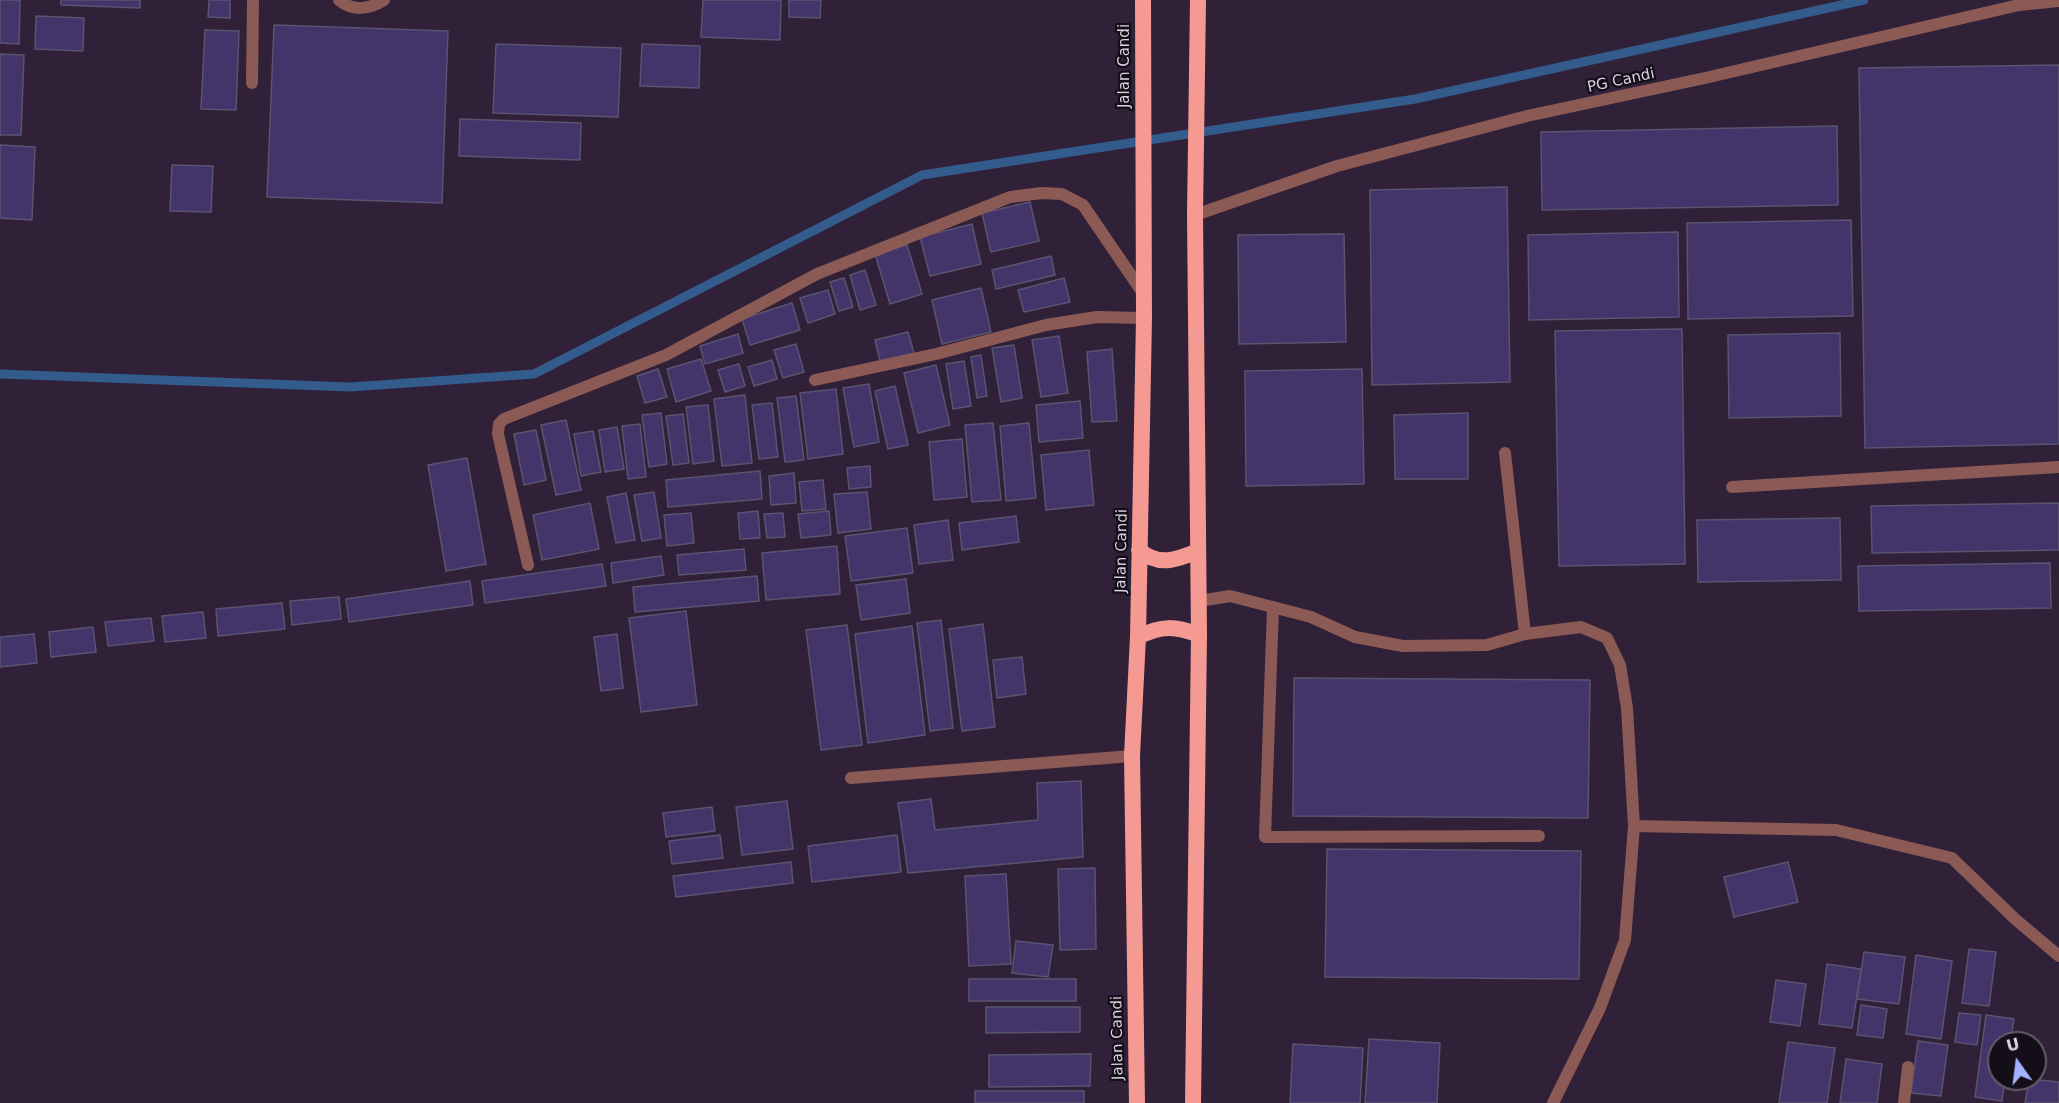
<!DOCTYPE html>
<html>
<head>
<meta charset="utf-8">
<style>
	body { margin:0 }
	#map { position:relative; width:2059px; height:1103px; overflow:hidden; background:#302139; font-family:"DejaVu Sans",sans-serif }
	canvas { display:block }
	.north { position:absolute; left:1987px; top:1031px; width:60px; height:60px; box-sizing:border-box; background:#140e18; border:2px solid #645c68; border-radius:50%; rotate:346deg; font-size:16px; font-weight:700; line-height:24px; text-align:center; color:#dbd2e1 }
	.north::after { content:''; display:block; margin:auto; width:21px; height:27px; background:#a3b2fd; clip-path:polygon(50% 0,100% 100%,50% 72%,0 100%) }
</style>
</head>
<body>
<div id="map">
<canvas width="2059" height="1103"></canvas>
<div class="north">U</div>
</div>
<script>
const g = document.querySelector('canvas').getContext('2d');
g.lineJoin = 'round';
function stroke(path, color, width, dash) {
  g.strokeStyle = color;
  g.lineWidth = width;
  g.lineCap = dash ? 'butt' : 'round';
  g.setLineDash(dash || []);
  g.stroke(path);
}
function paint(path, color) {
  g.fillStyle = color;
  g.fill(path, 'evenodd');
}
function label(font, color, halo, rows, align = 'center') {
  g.font = font + ' "DejaVu Sans",sans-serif';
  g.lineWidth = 4.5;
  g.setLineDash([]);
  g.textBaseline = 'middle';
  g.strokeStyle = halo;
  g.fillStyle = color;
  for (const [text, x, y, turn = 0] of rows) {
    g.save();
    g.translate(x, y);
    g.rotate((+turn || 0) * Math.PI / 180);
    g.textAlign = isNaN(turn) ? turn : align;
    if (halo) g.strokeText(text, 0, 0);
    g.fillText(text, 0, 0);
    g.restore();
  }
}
const stream = new Path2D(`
	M0 374 351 387 534 374 922 175 1415 99 1864 0`);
const building = new Path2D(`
	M0 0H20L19 44 0 43Z
	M61 0H140V8L61 5Z
	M209 0H230V18L208 17Z
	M703 0H781L780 40 701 37Z
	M789 0H821L820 18 789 17Z
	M36 16 84 18 83 51 35 49Z
	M274 25 448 31 442 203 267 197Z
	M205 30 239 31 236 110 201 109Z
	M496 44 621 48 618 117 493 113Z
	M642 44 700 46 699 88 640 86Z
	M0 54 24 55 21 135H0Z
	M2059 65V444L1865 448 1859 68Z
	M460 119 581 123 580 160 459 156Z
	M1837 126 1838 205 1542 210 1541 132Z
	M0 145 35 147 32 220 0 218Z
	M172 165 213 166 211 212 170 211Z
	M1507 187 1510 382 1372 385 1370 190Z
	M1030 202 1039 241 991 252 982 213Z
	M1851 220 1853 316 1688 319 1687 223Z
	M972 224 981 264 930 276 920 237Z
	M1678 232 1679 317 1529 320 1528 235Z
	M1344 234 1346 342 1239 344 1238 235Z
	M907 245 922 294 890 304 875 254Z
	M1051 256 1055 275 996 289 992 270Z
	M865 270 876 305 860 310 850 275Z
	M844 278 853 307 839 311 830 282Z
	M1064 278 1070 302 1024 312 1018 290Z
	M981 288 991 332 942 344 932 300Z
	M828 290 835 314 808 323 800 298Z
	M792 303 800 330 750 345 742 319Z
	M1682 329 1685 564 1559 566 1555 331Z
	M908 332 914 353 880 361 875 340Z
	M1840 333 1841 416 1729 418 1728 335Z
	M738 334 743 353 705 364 700 346Z
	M1059 336 1068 393 1041 397 1032 340Z
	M796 344 804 372 783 378 774 350Z
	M1014 345 1022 398 1001 402 992 348Z
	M1112 349 1117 421 1092 422 1087 352Z
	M981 355 987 396 977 398 971 357Z
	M701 359 711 391 676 402 667 369Z
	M772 360 777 379 754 386 748 367Z
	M964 361 971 406 953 409 946 364Z
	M739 364 745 386 725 392 718 370Z
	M936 365 950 425 918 433 904 373Z
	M658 369 667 397 645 403 637 376Z
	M1362 369 1364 484 1246 486 1245 371Z
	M869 384 879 442 854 447 843 388Z
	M895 386 908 445 888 449 875 391Z
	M836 389 843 454 808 459 800 393Z
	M745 395 752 463 722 466 714 399Z
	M796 396 804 460 785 462 777 398Z
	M1080 401 1083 438 1039 442 1036 405Z
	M772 403 778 457 759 459 752 405Z
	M708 405 714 461 693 464 686 407Z
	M661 413 667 464 649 467 642 415Z
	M1468 413V479H1395L1394 415Z
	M683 414 689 463 673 465 666 416Z
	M566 420 581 490 556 495 541 425Z
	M993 423 1001 500 972 502 965 425Z
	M1029 423 1036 498 1006 501 1000 426Z
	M640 424 646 477 628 479 622 426Z
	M617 427 624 469 605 472 599 430Z
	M536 430 546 480 524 485 514 434Z
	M593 431 601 472 581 476 574 434Z
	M962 439 967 497 934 500 929 442Z
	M1089 450 1094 505 1046 510 1041 455Z
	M467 458 486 564 446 571 428 465Z
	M870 466 871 487 849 489 847 468Z
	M760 471 762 499 668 507 666 480Z
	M794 473 796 503 771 505 769 476Z
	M823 480 826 509 802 511 799 482Z
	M654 492 661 538 642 541 634 495Z
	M867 492 871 529 838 533 834 494Z
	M626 493 635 540 616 543 607 497Z
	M590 503 599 549 542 560 533 515Z
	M2059 503V550L1872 553 1871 506Z
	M758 511 760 538 740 539 738 513Z
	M829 511 831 535 801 538 798 514Z
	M691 513 694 543 667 546 664 515Z
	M783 513 785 537 767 538 764 514Z
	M1016 516 1019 542 962 550 959 523Z
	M1840 518 1841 580 1698 582 1697 520Z
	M948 520 953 560 919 564 914 525Z
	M907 528 913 573 851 581 845 536Z
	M837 546 840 594 766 600 762 553Z
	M744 549 746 570 679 575 677 555Z
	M661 556 664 575 613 583 611 563Z
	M2050 563 2051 608 1859 611 1858 566Z
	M602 564 606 586 485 603 482 581Z
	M757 576 759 601 635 612 633 587Z
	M906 579 910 613 861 620 856 585Z
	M470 581 473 605 349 622 346 599Z
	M339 597 341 619 292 625 290 601Z
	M282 603 285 629 218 636 216 609Z
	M686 611 697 705 641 712 629 618Z
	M203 612 206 638 165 642 162 616Z
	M151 618 154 641 108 646 105 622Z
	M941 620 953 728 930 731 917 623Z
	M983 624 995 727 962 731 949 629Z
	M847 625 862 745 821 750 806 630Z
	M912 626 925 735 868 743 855 634Z
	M93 627 96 652 51 657 49 632Z
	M34 634 37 663 0 667V637Z
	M617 634 623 688 601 691 594 637Z
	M1022 657 1026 694 997 698 993 660Z
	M1294 678 1590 680 1588 818 1293 816Z
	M1081 781 1083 857 908 873 898 803 931 799 935 830 1038 820 1037 783Z
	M787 801 793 849 742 855 736 807Z
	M712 807 715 831 666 837 663 813Z
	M720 835 723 858 672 864 669 841Z
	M897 835 901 872 812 882 808 846Z
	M1327 849 1581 851 1579 979 1325 977Z
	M791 862 793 883 676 897 673 876Z
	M1788 862 1798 902 1734 917 1724 877Z
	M1095 868 1096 949 1060 950 1058 869Z
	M1006 874 1011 964 969 966 965 876Z
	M1016 941 1053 945 1048 977 1012 973Z
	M1969 949 1996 952 1989 1006 1962 1003Z
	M1864 952 1905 957 1899 1004 1857 999Z
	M1916 955 1952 961 1941 1039 1906 1034Z
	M1827 964 1861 969 1852 1028 1819 1024Z
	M969 979H1076V1001H969Z
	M1776 980 1806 984 1800 1026 1770 1022Z
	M1861 1005 1887 1009 1883 1038 1857 1035Z
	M986 1007H1080V1032L986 1033Z
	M1959 1013 1981 1015 1977 1045 1955 1042Z
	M1986 1015 2014 1019 2010 1043H1999V1079H2005L2002 1101 1975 1097Z
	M1369 1039 1440 1043 1437 1103H1365Z
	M1918 1041 1948 1045 1941 1096 1911 1093Z
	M1788 1042 1835 1048 1827 1103H1779Z
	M1293 1044 1363 1048 1360 1103H1290Z
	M1091 1054 1090 1086 989 1087V1055Z
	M1846 1059 1882 1064 1877 1103H1840Z
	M2029 1079 2059 1082V1103H2025Z
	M975 1091H1084V1103H975Z`);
const service = new Path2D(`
	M339 0C353 12 370 9 384 0
	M252 83 253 0
	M1732 487 2059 467
	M1199 601 1230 596 1311 617 1355 637 1403 646 1487 645 1525 634 1505 453
	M1273 607 1265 837 1539 836
	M1525 634 1581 627 1607 638 1620 665 1627 708 1634 826 1836 830 1952 858 2015 919 2059 956
	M1553 1103 1600 1008 1625 940 1634 826`);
const minor = new Path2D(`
	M1195 215 1337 166 1527 116 1705 78 2019 5 2059 1
	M815 380 936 354 1046 325 1097 317 1144 318
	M528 565 498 434 499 424 504 419 666 355 817 274 1010 197 1042 193 1062 194 1083 205 1143 293
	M851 778 1132 756
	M1904 1103 1908 1067`);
const trunk = new Path2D(`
	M1139 550C1159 567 1176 560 1198 551
	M1138 637C1162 625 1175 626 1199 635
	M1137 1103 1132 756 1138 637 1144 318 1143 0
	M1193 1103 1199 635 1195 215 1198 0`);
const streetNames = [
	["Jalan Candi",1125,66,-90],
	["PG Candi",1621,81,-12],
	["Jalan Candi",1122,551,-89],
	["Jalan Candi",1118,1038,-91]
];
stroke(stream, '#335b8b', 9);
paint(building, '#43346a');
stroke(building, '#5a5471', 1.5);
stroke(service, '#8c5a55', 12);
stroke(minor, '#8c5a55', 12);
stroke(trunk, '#f49a93', 16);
label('15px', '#dbd2e1', '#140e18', streetNames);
</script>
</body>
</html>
